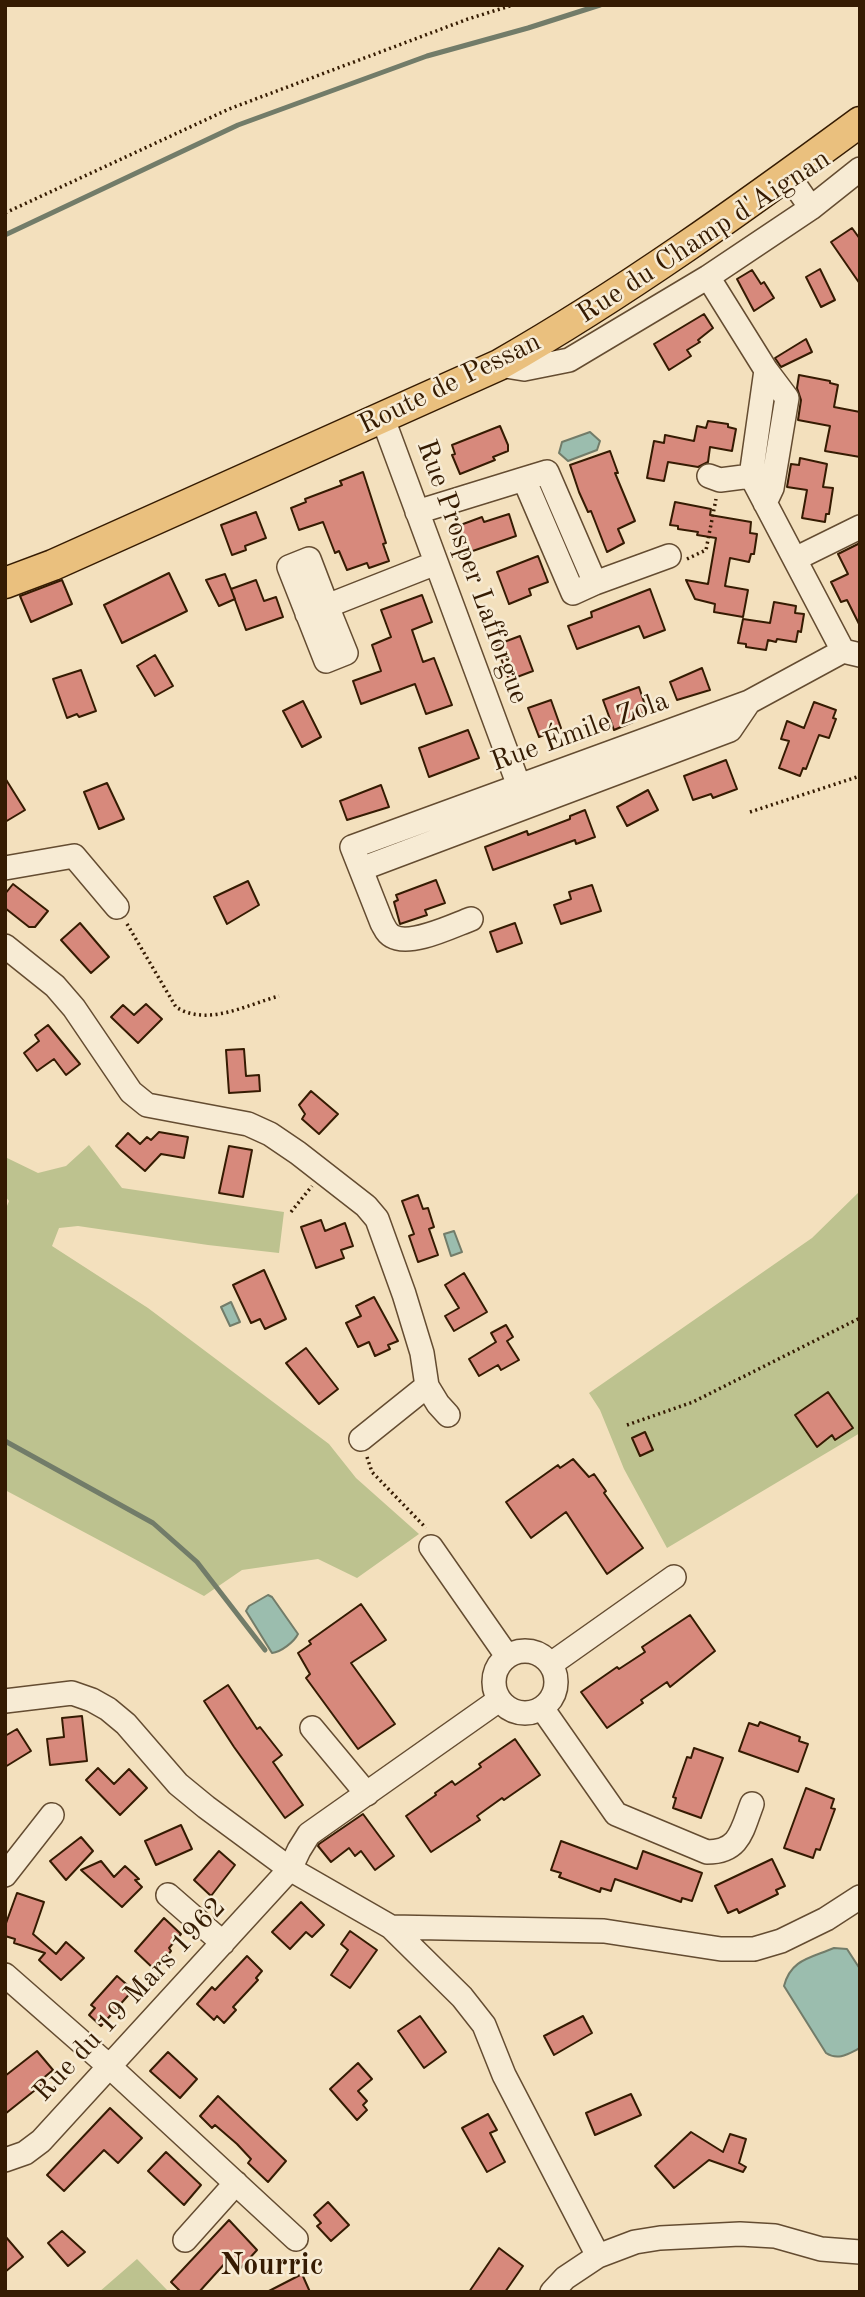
<!DOCTYPE html>
<html>
<head>
<meta charset="utf-8">
<style>
	body { margin:0 }
	#map { position:relative; width:865px; height:2297px; overflow:hidden; background:#f3e0bd; font-family:"Old Standard TT",serif }
	canvas { display:block }
	.frame { position:absolute; inset:0; border:7px solid #351b02; pointer-events:none }
</style>
</head>
<body>
<div id="map">
<canvas width="865" height="2297"></canvas>
<div class="frame"></div>
</div>
<script>
const g = document.querySelector('canvas').getContext('2d');
g.lineJoin = 'round';
function paint(path, color) {
  g.fillStyle = color;
  g.fill(path, 'evenodd');
}
function stroke(path, color, width, dash) {
  g.strokeStyle = color;
  g.lineWidth = width;
  g.lineCap = dash ? 'butt' : 'round';
  g.setLineDash(dash || []);
  g.stroke(path);
}
function label(font, color, halo, rows, align = 'center') {
  g.font = font + ' "Old Standard TT",serif';
  g.lineWidth = 5;
  g.setLineDash([]);
  g.textBaseline = 'middle';
  g.strokeStyle = halo;
  g.fillStyle = color;
  for (const [text, x, y, turn = 0] of rows) {
    g.save();
    g.translate(x, y);
    g.rotate((+turn || 0) * Math.PI / 180);
    g.textAlign = isNaN(turn) ? turn : align;
    if (halo) g.strokeText(text, 0, 0);
    g.fillText(text, 0, 0);
    g.restore();
  }
}
const green = new Path2D(`
	M89 1145 122 1188 284 1212 279 1253 208 1245 78 1226 59 1228 52 1246 148 1308 329 1444 356 1478 419 1534 357 1578 318 1559 242 1570 204 1596 5 1490V1211L9 1201 5 1196V1157L38 1173 66 1166Z
	M860 1191V1433L667 1548 624 1469 600 1410 589 1393 812 1238Z
	M137 2259 169 2292H99Z`);
const water = new Path2D(`
	M590 432 600 441 597 450 568 461 559 453 562 442Z
	M454 1231 462 1252 451 1256 444 1234Z
	M231 1302 240 1322 230 1326 221 1307Z
	M268 1595 272 1597 298 1634C294 1642 281 1652 272 1653L246 1611 249 1606Z
	M834 1948 847 1949 860 1969V2048C848 2054 838 2061 826 2053L784 1986C791 1959 811 1958 834 1948Z`);
const stream = new Path2D(`
	M5 235 238 125 427 56 528 28 600 5
	M5 1441 153 1523 197 1562 265 1650`);
const building = new Path2D(`
	M852 228 860 239V284L831 242Z
	M820 269 835 300 821 307 806 277Z
	M752 270 761 284 764 282 774 298 754 311 737 279Z
	M704 314 713 328 698 340 700 342 687 350 691 356 669 370 654 344Z
	M806 339 812 352 781 367 775 358Z
	M799 375 830 381V383L838 385 834 407 860 412V457L825 451 830 426 798 420 801 400 797 388Z
	M708 421 728 424V427L736 429 732 451 710 447 708 462 698 467 668 462 664 481 647 478 654 441 664 443 665 435 694 441 697 426 706 428Z
	M500 426 508 445V451L493 457 495 460 460 474 452 455 455 454 452 445Z
	M610 451 618 473H615L635 521 618 529 624 543 607 552 591 511 588 512 579 492 570 465Z
	M800 458 827 464 823 487 833 488 829 514H826L825 522 802 518 807 490 787 487 791 464 799 465Z
	M363 472 386 543 383 544 389 561 369 568 367 563 347 570 339 551 335 553 323 522 299 530 291 508 306 502 305 499 342 485 340 481Z
	M675 502 711 509 710 515 751 522 750 533 757 534 754 554H751L749 562 730 558 725 586 748 590 743 617 714 612 715 604 695 599 686 580 708 584 716 538 697 535 698 532 678 529V526L670 525Z
	M256 512 266 538 245 546 246 550 232 555 221 525Z
	M509 514 516 536 464 554 455 527 482 517 484 522Z
	M860 543V626L847 600 841 602 831 582 848 574 838 554Z
	M538 556 548 582 529 589 531 595 509 604 497 572Z
	M169 573 187 611 122 643 104 605Z
	M225 574 235 599 219 606 206 580Z
	M62 580 72 604 31 622 20 596Z
	M256 580 264 601 276 597 283 617 246 630 231 589Z
	M650 589 665 630 644 638 639 626 577 649 568 626 592 617 591 612Z
	M422 595 432 622 412 630 423 662 434 658 452 705 426 714 415 684 361 704 353 681 381 671 372 645 391 637 381 610Z
	M774 602 796 606 795 613 804 614 801 632 798 631 796 642 777 639 776 642 768 640 766 650 746 647V644L738 643 743 619 770 623Z
	M520 636 533 671 509 680 496 645Z
	M155 655 173 686 155 696 137 666Z
	M702 668 710 690 677 700 670 682Z
	M81 670 96 711 79 717 77 714 67 718 53 679Z
	M639 687 647 711 631 717 633 722 614 730 603 700Z
	M551 700 561 728 539 737 528 708Z
	M303 701 321 737 302 747 283 711Z
	M814 702 836 710 833 718 836 719 829 738 819 735 806 769 803 768 800 776 779 768 789 741 781 739 787 721 804 728Z
	M468 730 479 758 429 777 419 748Z
	M726 760 737 789 713 798 711 794 693 800 684 776Z
	M5 778 25 810 5 822Z
	M107 783 124 819 99 829 84 792Z
	M381 785 389 807 347 820 340 801Z
	M648 790 658 810 627 826 617 807Z
	M585 810 595 837 576 844 575 840 493 870 485 847 527 831 528 835 570 819V816Z
	M436 880 445 903 425 910 427 915 400 924 394 902 398 900 396 895Z
	M248 881 259 905 227 924 214 897Z
	M13 884 48 911 35 927H29L5 908V894Z
	M592 885 601 911 561 924 554 905 571 899 569 892Z
	M80 923 109 957 91 973 61 940Z
	M515 923 522 943 497 952 490 932Z
	M146 1004 162 1019 138 1043 111 1017 123 1005 134 1015Z
	M48 1025 80 1064 66 1075 54 1059 37 1071 24 1053 39 1041 35 1035Z
	M244 1049 246 1076 259 1075 260 1091 229 1093 226 1050Z
	M311 1091 338 1114 319 1134 302 1119 305 1114 299 1105Z
	M159 1132 188 1137 184 1158 161 1154 145 1171 116 1146 128 1133 140 1144 147 1137 151 1140Z
	M229 1146 252 1150 243 1197 219 1193Z
	M418 1195 423 1209 428 1208 434 1227 429 1229 438 1255 418 1262 409 1236 414 1234 402 1201Z
	M321 1220 325 1231 345 1223 353 1246 341 1250 344 1258 316 1268 301 1227Z
	M264 1270 286 1319 265 1329 260 1319 251 1323 233 1285Z
	M464 1273 487 1312 454 1331 445 1316 459 1308 445 1285Z
	M374 1297 398 1341 388 1345 390 1349 375 1356 369 1342 358 1347 346 1323 361 1316 356 1306Z
	M506 1325 513 1337 507 1341 519 1360 501 1370 498 1365 479 1376 469 1359 496 1342 491 1333Z
	M306 1348 338 1389 319 1404 286 1363Z
	M828 1392 853 1428 835 1440 832 1435 817 1447 795 1415Z
	M645 1432 653 1450 640 1456 632 1438Z
	M573 1459 589 1477 594 1474 606 1491 604 1493 643 1548 607 1574 566 1512 531 1538 506 1502 558 1465 560 1468Z
	M361 1604 386 1640 351 1663 395 1724 358 1749 306 1678 310 1674 298 1653 311 1644 309 1641Z
	M690 1615 715 1651 670 1687 667 1682 641 1700 643 1703 607 1728 581 1692 617 1667 619 1669 645 1652 642 1647Z
	M228 1685 257 1729 260 1727 282 1755 273 1762 303 1805 285 1818 234 1747 204 1701Z
	M82 1716 87 1761 50 1765 47 1739 64 1737 62 1718Z
	M760 1722 800 1737 799 1741 808 1744 798 1772 739 1751 749 1723 758 1726Z
	M17 1729 31 1751 5 1767V1736Z
	M515 1739 540 1775 504 1800 502 1798 477 1816 480 1820 431 1852 406 1816 436 1795 435 1793 452 1781 455 1785 481 1767 479 1764Z
	M694 1748 723 1758 701 1818 673 1808 676 1798 673 1797 687 1757 691 1758Z
	M98 1768 114 1784 129 1769 147 1788 120 1815 86 1780Z
	M806 1788 834 1799 831 1808 835 1809 820 1850 816 1849 813 1858 784 1848Z
	M363 1814 394 1856 375 1870 361 1851 355 1856 349 1848 331 1862 318 1846 319 1844Z
	M181 1825 192 1849 156 1865 145 1841Z
	M81 1837 93 1851 66 1880 50 1861Z
	M561 1841 637 1869 643 1851 702 1873 692 1901 682 1898 681 1902 615 1879 611 1891 601 1888 600 1892 559 1877 561 1873 551 1870Z
	M219 1851 235 1865 211 1896 194 1880Z
	M772 1859 785 1886 776 1890 778 1894 739 1913 737 1909 728 1913 715 1886Z
	M101 1861 114 1877 125 1866 139 1879 135 1880 142 1887 122 1907 81 1870Z
	M17 1893 44 1902 33 1934 56 1954 66 1942 84 1958 61 1980 39 1960 45 1953 14 1943 15 1939 5 1936V1926Z
	M301 1902 324 1925 312 1937 306 1932 290 1949 272 1932Z
	M164 1918 181 1934 169 1948 171 1951 155 1970 135 1951Z
	M350 1931 377 1950 350 1988 331 1975 348 1950 341 1944Z
	M247 1956 262 1971 256 1978 258 1980 233 2007 236 2010 224 2023 217 2016 214 2020 197 2004 212 1987 215 1990Z
	M117 1976 133 1990 101 2026 89 2015 95 2008 91 2005Z
	M420 2016 446 2052 424 2068 398 2031Z
	M583 2016 592 2033 554 2055 544 2036Z
	M37 2051 53 2070 41 2080 44 2083 5 2114V2076Z
	M168 2052 197 2079 180 2098 150 2071Z
	M358 2063 372 2079 358 2091 367 2101 363 2105 367 2110 357 2120 330 2089Z
	M631 2094 641 2115 595 2135 586 2113Z
	M218 2096 286 2161 268 2182 248 2163 251 2159 237 2144 215 2125 212 2128 200 2116Z
	M110 2108 142 2138 118 2163 104 2150 64 2191 47 2175Z
	M488 2114 497 2130 490 2133 505 2162 487 2172 462 2128Z
	M691 2132 723 2152 730 2134 746 2139 739 2163 746 2167 743 2172 709 2160 674 2188 655 2166Z
	M166 2152 201 2185 184 2205 148 2171Z
	M328 2202 349 2225 331 2241 317 2226 321 2223 314 2215Z
	M229 2220 257 2250 238 2271 227 2261 199 2292H181L171 2282Z
	M62 2231 85 2252 68 2266 48 2243Z
	M5 2236 23 2257 5 2272Z
	M499 2248 523 2266 505 2292H469Z
	M302 2274 310 2292H267Z`);
const path = new Path2D(`
	M5 213 229 109 468 19 513 5
	M687 559 706 550 716 499
	M750 812 860 776
	M127 924 176 1007C207 1027 246 1005 279 996
	M291 1212 312 1186
	M627 1425 693 1402 860 1318
	M367 1457 372 1472 426 1528`);
const minor = new Path2D(`
	M788 175 811 208
	M708 277 766 370 751 476 843 651 860 655
	M499 365 524 369 569 360 708 277 811 208 860 169
	M383 419 519 786
	M709 476 720 480 751 476
	M765 503 772 488 787 398 766 370
	M417 512 524 479 573 593 595 583 547 472 524 479
	M795 559 860 527
	M595 583 669 556
	M307 614 327 606 346 653 326 661 289 567 309 559 327 606 436 563
	M5 868 74 856 117 907
	M361 869 730 730 749 702
	M471 919C452 926 410 947 392 936 386 933 385 928 382 923L352 847 749 702 843 651
	M5 946 55 986 74 1008 131 1092 147 1105 248 1124 270 1134 298 1153 366 1206 377 1219 404 1294 422 1353 427 1386 361 1439
	M427 1386 438 1404 448 1415
	M431 1547 507 1656
	M494 1682a31 31 0 1 1 62 0a31 31 0 1 1-62 0Z
	M551 1664 674 1577
	M5 1701 72 1693 92 1700 108 1709 126 1724 178 1784 206 1807 290 1869 391 1927 462 1997 484 2025 504 2075 598 2256
	M542 1708 616 1814 707 1852C740 1852 742 1830 752 1804
	M312 1728 367 1794
	M5 1875 52 1815
	M168 1895 223 1943
	M391 1927 604 1931 721 1949H754L781 1941 826 1919 860 1897
	M5 1975 110 2067 296 2239
	M5 2160 25 2153 41 2141 290 1869 299 1850 309 1834 499 1700
	M185 2240 236 2183
	M552 2292 565 2278 598 2256 635 2242 660 2238 740 2234 775 2236 821 2249 860 2252`);
const major = new Path2D(`
	M5 583 53 565 499 365C625 293 743 208 860 122`);
const streetNames = [
	["Rue du Champ d'Aignan",704,237,-33],
	["Route de Pessan",450,384,-26],
	["Rue Prosper Lafforgue",472,572,70],
	["Rue Émile Zola",580,732,-20],
	["Rue du 19 Mars 1962",130,2000,-47]
];
const neighbourhoodNames = [
	["Nourric",272,2266]
];
paint(green, '#bdc28f');
paint(water, '#9bbdae');
stroke(water, '#727c69', 2);
stroke(stream, '#727c69', 5);
paint(building, '#d7897c');
stroke(building, '#351b02', 2);
stroke(minor, '#644c31', 26);
stroke(major, '#351b02', 33);
stroke(path, '#351b02', 3.5, [2, 3.5]);
stroke(minor, '#f7ebd4', 23);
stroke(major, '#eac07e', 30);
label('28px', '#351b02', '#f7ebd4', streetNames);
label('bold 30px', '#351b02', '#f7ebd4', neighbourhoodNames);
</script>
</body>
</html>
